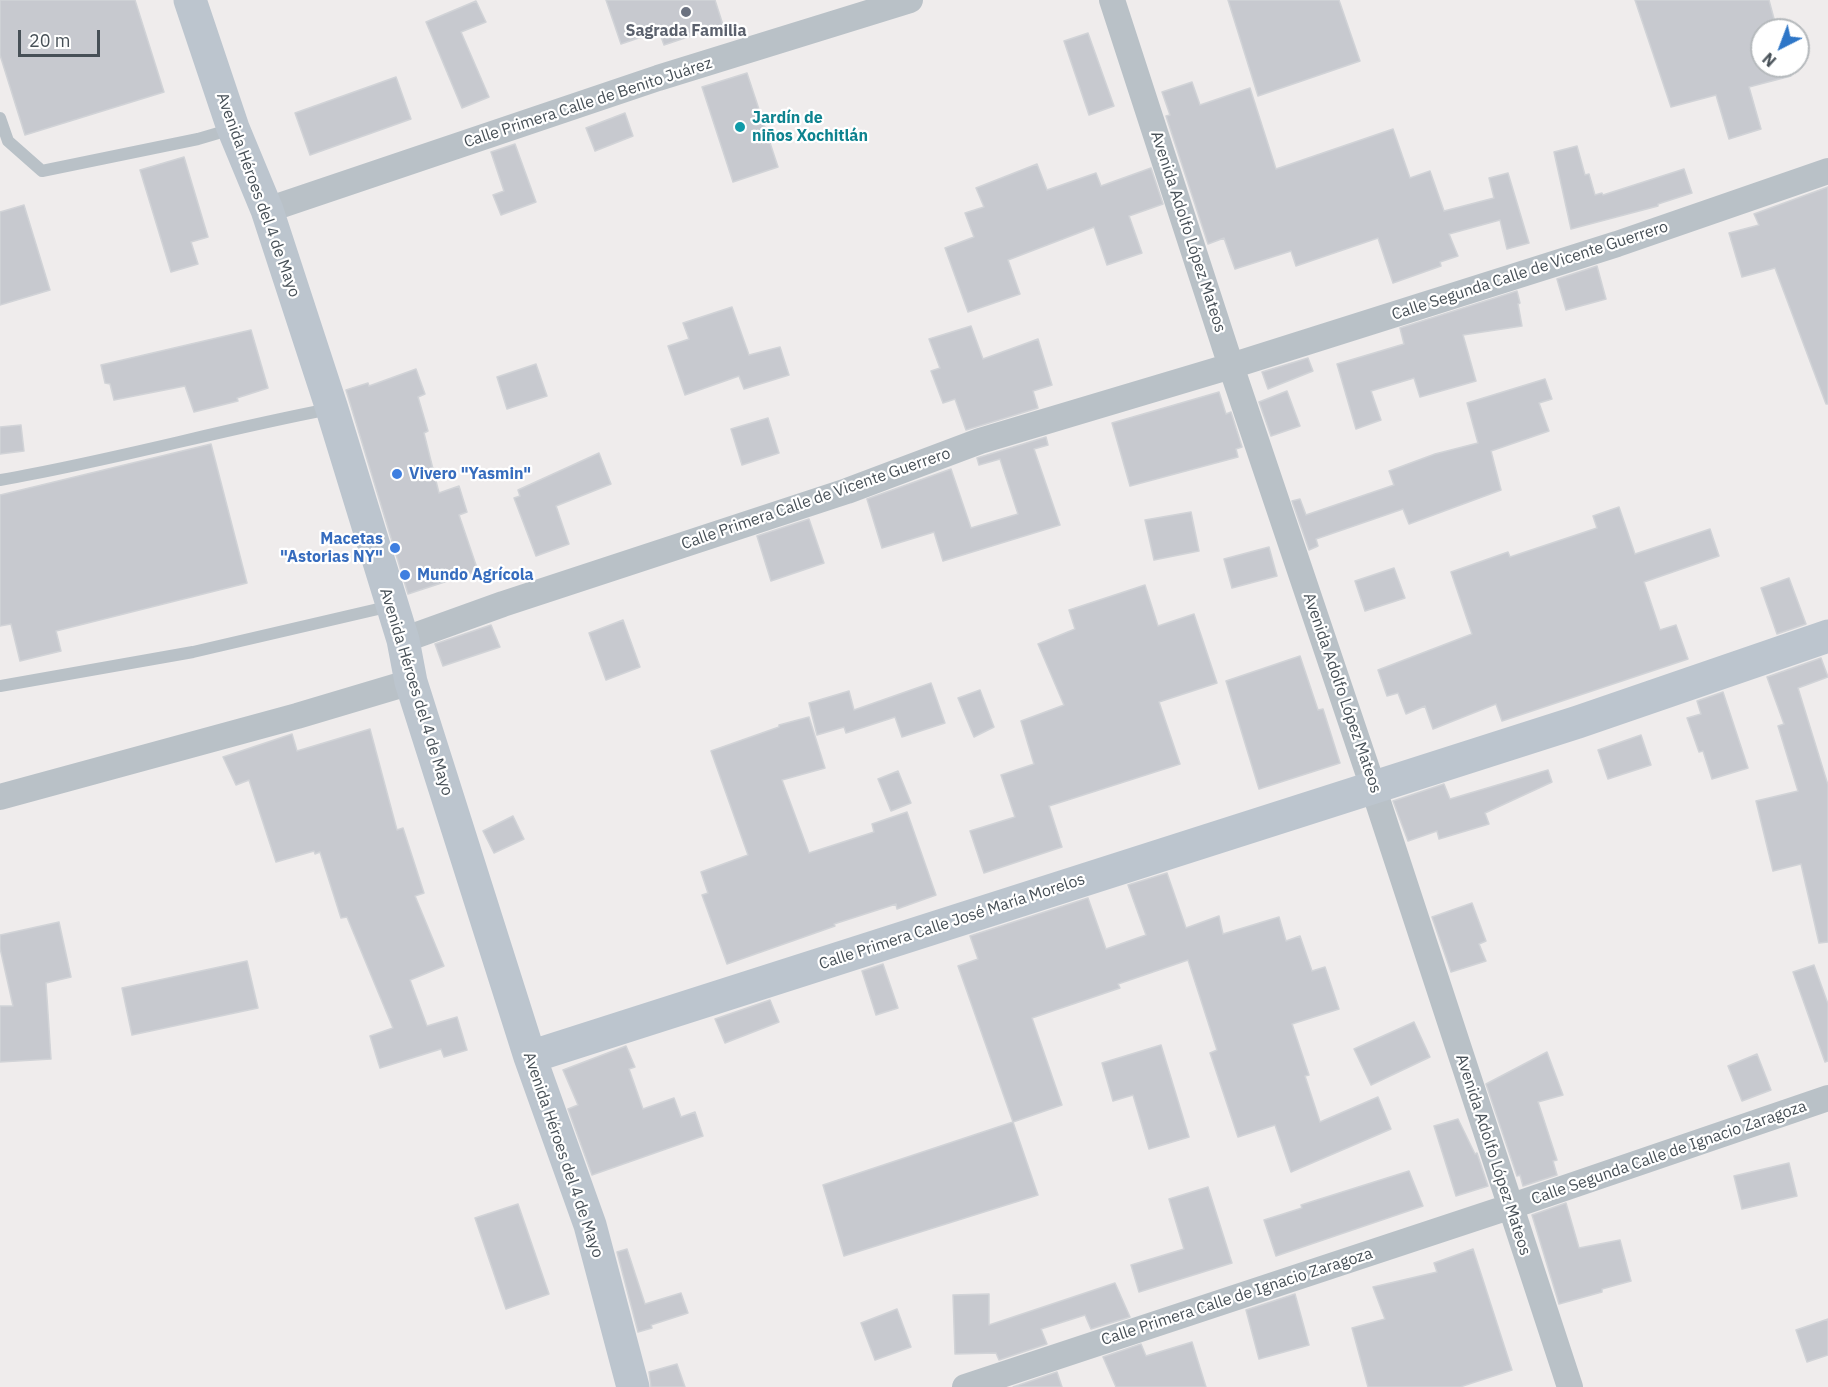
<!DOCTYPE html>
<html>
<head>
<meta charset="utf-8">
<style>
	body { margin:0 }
	#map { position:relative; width:1828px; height:1387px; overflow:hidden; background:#efecec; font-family:"IBM Plex Sans",sans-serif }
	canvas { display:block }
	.north { position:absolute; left:1750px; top:18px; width:60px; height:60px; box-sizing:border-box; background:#fff; border:2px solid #b5b9bc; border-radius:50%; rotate:222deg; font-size:16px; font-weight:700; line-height:24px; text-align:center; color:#475057 }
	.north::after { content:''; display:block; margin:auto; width:21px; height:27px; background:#2e76c7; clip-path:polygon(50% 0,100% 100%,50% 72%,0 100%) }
	.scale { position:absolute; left:18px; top:30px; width:82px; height:27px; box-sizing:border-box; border:3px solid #475057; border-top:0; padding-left:8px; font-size:18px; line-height:21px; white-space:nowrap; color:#475057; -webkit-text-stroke:4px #fff; paint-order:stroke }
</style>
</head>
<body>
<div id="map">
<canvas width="1828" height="1387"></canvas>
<div class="north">N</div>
<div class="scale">20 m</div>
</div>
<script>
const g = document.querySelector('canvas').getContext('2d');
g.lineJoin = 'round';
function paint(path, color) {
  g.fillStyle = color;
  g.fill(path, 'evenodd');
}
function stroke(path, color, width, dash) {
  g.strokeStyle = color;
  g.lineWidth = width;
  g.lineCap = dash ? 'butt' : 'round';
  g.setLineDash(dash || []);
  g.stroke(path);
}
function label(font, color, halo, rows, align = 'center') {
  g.font = font + ' "IBM Plex Sans",sans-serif';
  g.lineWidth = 4.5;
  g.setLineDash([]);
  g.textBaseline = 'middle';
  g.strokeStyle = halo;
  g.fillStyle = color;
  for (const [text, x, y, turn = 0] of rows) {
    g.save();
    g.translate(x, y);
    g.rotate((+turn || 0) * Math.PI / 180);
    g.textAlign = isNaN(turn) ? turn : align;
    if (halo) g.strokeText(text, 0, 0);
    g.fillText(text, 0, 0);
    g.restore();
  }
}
const building = new Path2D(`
	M0 0H135L164 92 25 135 0 55Z
	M606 0H715L723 25 664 45 659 31 621 44Z
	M1228 0H1339L1360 61 1258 96Z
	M1635 0H1769L1777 30H1762V66H1788L1791 76 1749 87 1761 129 1729 139 1716 95 1671 107Z
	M476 1 486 22 461 32 489 97 462 108 426 22Z
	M1088 33 1114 106 1089 115 1064 41Z
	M747 73 778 167 733 182 702 87Z
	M396 77 411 119 310 155 295 113Z
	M1192 82 1200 105 1250 88 1276 169 1393 129 1410 178 1430 171 1444 211 1494 198 1489 178 1508 173 1529 243 1507 249 1500 220 1449 234 1458 256 1440 262 1441 266 1393 283 1378 238 1296 266 1291 251 1235 269 1224 238 1208 244 1166 116 1170 115 1162 92Z
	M625 113 633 136 595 151 586 128Z
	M515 144 536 202 501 215 493 195 504 191 491 152Z
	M1577 146 1585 175 1589 174 1595 195 1602 193 1603 195 1684 169 1692 193 1658 204V206L1571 229 1554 152Z
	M184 157 208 237 191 242 198 264 171 272 140 170Z
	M1037 164 1047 190 1096 173 1101 186 1151 168 1163 204 1129 216 1142 253 1107 265 1094 227 1008 260 1020 294 968 312 945 248 974 237 965 213 984 207 976 188Z
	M1828 187V404H1826L1775 268 1742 277 1729 233 1759 225 1754 214Z
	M24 205 50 290 0 305V212Z
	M1597 266 1606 299 1566 310 1557 279Z
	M1517 291 1520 303 1518 304 1522 326 1463 335 1476 381 1420 397 1414 378 1371 391 1381 420 1356 429 1337 364 1404 344 1400 328Z
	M732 307 749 355 780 347 789 375 744 389 739 376 685 395 668 346 689 339 683 323Z
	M971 326 983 359 1038 339 1052 385 1033 391 1038 408 966 430 955 399 943 403 931 371 940 368 929 339Z
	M251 330 268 388 237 398 238 401 194 412 185 386 114 400 110 384 105 383 101 365Z
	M1308 358 1313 371 1268 389 1262 372Z
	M536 364 547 396 507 409 497 377Z
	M416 369 425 394 418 397 428 431 424 433 439 493 459 486 467 512 459 515 478 571 408 594 346 390 368 383 369 386Z
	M1545 379 1552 399 1539 403 1549 431 1491 451 1501 490 1409 524 1403 509 1316 539 1318 546 1309 550 1292 501 1300 499 1306 515 1394 485 1389 471 1435 454 1478 443 1467 403Z
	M1287 391 1300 426 1271 436 1259 402Z
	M1219 392 1226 414 1231 412 1242 447 1236 449 1238 457 1130 486 1112 423Z
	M768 418 779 453 742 465 731 429Z
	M21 425 24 451 0 454V427Z
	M1046 437 1048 445 1034 449 1060 525 943 561 934 532 882 548 867 499 951 469 971 528 1018 514 1000 459 979 465 977 458Z
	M211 444 247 583 56 631 61 651 20 661 11 624 0 626V495Z
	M599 453 611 484 556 506 569 544 536 556 514 498 520 496 518 490Z
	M1619 507 1635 554 1710 529 1719 556 1644 582 1660 630 1676 625 1688 659 1502 721 1496 704 1433 729 1425 706 1406 714 1398 693 1387 696 1378 670 1472 634 1451 572 1508 552 1510 557 1597 528 1593 516Z
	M1191 512 1199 551 1154 560 1145 520Z
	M809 519 824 563 771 581 757 536Z
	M1269 547 1277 576 1232 588 1224 559Z
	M1394 568 1405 598 1365 611 1355 581Z
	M1789 578 1806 624 1777 634 1761 588Z
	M1145 585 1158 626 1194 614 1217 683 1159 702 1180 764 1049 806 1062 847 984 873 970 831 1015 817 1001 775 1034 764 1021 721 1064 705 1038 644 1075 629 1069 610Z
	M623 620 640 667 606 680 589 633Z
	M491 625 500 647 443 666 435 644Z
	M1300 656 1318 710 1323 709 1340 763 1259 789 1226 681Z
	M1821 658 1828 677 1798 688 1828 785V942L1819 943 1801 864 1773 871 1756 801 1798 791 1778 726 1784 724 1767 677Z
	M931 683 945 723 902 737 895 717 846 733 844 727 817 735 809 703 849 691 854 710Z
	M980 690 994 727 974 737 958 698Z
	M1723 692 1748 768 1712 779 1703 751 1699 752 1687 718 1701 714 1697 701Z
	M809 717 825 768 782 780 809 853 874 832 872 824 907 812 936 895 897 909 896 904 834 924 835 926 727 964 702 895 708 893 701 872 748 855 711 751 779 727V725Z
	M370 729 397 830 403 828 424 893 415 896 444 966 410 980 427 1026 457 1017 467 1050 444 1057 441 1049 380 1068 370 1036 393 1028 347 917 341 918 320 852 315 854 314 851 276 862 249 780 236 785 223 757 292 734 297 751Z
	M1641 735 1651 765 1608 779 1598 750Z
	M1548 770 1552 782 1485 813 1489 824 1439 839 1437 831 1408 841 1393 801 1444 784 1450 799Z
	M898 771 911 803 891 811 878 779Z
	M513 816 524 839 494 853 483 831Z
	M1167 873 1186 928 1219 916 1223 934 1279 917 1286 941 1300 936 1312 971 1325 967 1339 1009 1292 1024 1309 1075 1305 1076 1320 1122 1378 1097 1391 1129 1291 1172 1275 1125 1238 1137 1210 1053 1217 1050 1188 960 1118 984 1120 988 1032 1018 1062 1105 1013 1122 958 966 978 959 970 936 1088 898 1106 949 1146 935 1128 885Z
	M1472 903 1486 941 1479 944 1486 961 1451 972 1432 917Z
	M59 922 71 977 46 983 51 1059 0 1062V1006H13L0 948V935Z
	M247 961 258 1008 132 1035 122 988Z
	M883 964 898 1008 876 1015 862 971Z
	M1814 965 1828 1004V1061L1825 1062 1793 972Z
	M770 1000 779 1022 725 1043 715 1019Z
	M1414 1022 1430 1057 1371 1085 1354 1049Z
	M1161 1045 1189 1137 1149 1149 1133 1095 1113 1101 1102 1063Z
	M626 1046 635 1067 629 1069 643 1109 674 1098 681 1117 695 1112 703 1136 592 1175 568 1109 578 1105 563 1070Z
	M1547 1052 1563 1095 1538 1102 1557 1160 1553 1161 1557 1175 1523 1186 1520 1175 1517 1176 1486 1084Z
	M1757 1054 1771 1090 1742 1101 1728 1066Z
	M1458 1119 1475 1154 1477 1153 1488 1186 1456 1196 1434 1126Z
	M1013 1122 1038 1195 844 1256 823 1185Z
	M1789 1163 1797 1196 1742 1209 1734 1176Z
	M1409 1171 1423 1206 1276 1256 1264 1220 1302 1208 1301 1205Z
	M1208 1187 1232 1263 1139 1292 1131 1265 1184 1249 1169 1199Z
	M1566 1203 1579 1248 1620 1240 1631 1281 1602 1289V1292L1559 1304 1532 1215Z
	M518 1204 549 1294 506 1309 475 1218Z
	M627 1249 645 1304 681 1293 688 1313 651 1325 652 1328 638 1332 617 1252Z
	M1473 1249 1512 1370 1460 1387H1368L1352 1328 1385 1319 1373 1287 1437 1272 1434 1263Z
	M1115 1283 1130 1317 1091 1329 1085 1315 1041 1329 1047 1344 999 1360 996 1353 955 1354 953 1295 989 1294V1325Z
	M1295 1294 1309 1345 1259 1359 1246 1310Z
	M897 1309 911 1347 875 1360 861 1323Z
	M1828 1319V1355L1807 1362 1796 1330Z
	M1192 1342 1206 1387H1116L1103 1357 1141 1344 1146 1356Z
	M677 1364 685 1387H651L649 1372Z
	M1057 1372 1062 1387H1013Z`);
const lane = new Path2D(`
	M0 118 8 141 42 171 198 139 232 129
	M0 480C111 461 219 430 330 409
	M0 686 193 652 391 606`);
const street = new Path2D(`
	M1112 0 1231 366 1373 787 1570 1387
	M267 210 658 78 910 0
	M403 640 503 604 847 491 980 441 1231 366 1617 244 1828 171
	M0 797 297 716 411 682
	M965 1387 1509 1207 1828 1098`);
const secondary = new Path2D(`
	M190 0 233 128 267 210 332 409 403 640 411 682 530 1057 590 1225 633 1387
	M530 1057 1578 722 1828 636`);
const markers = [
	[686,12,6,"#6b7280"],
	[740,127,6,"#0f9aa8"],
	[397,474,6,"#3f7fe0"],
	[395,548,6,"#3f7fe0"],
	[405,575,6,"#3f7fe0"]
];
const worshipNames = [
	["Sagrada Familia",686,31]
];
const streetNames = [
	["Calle Primera Calle de Benito Juárez",588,103,-18],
	["Avenida Héroes del 4 de Mayo",258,195,70],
	["Avenida Adolfo López Mateos",1188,232,72],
	["Calle Segunda Calle de Vicente Guerrero",1530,271,-18],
	["Calle Primera Calle de Vicente Guerrero",816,499,-19],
	["Avenida Héroes del 4 de Mayo",416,692,73],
	["Avenida Adolfo López Mateos",1342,693,71],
	["Calle Primera Calle José María Morelos",952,922,-18],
	["Calle Segunda Calle de Ignacio Zaragoza",1669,1153,-19],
	["Avenida Héroes del 4 de Mayo",563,1155,71],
	["Avenida Adolfo López Mateos",1493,1155,72],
	["Calle Primera Calle de Ignacio Zaragoza",1237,1297,-18]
];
const cultureNames = [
	["Jardín de",752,118],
	["niños Xochitlán",752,136]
];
const shopNames = [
	["Vivero \"Yasmin\"",409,474],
	["Macetas",383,539,"right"],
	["\"Astorias NY\"",383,557,"right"],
	["Mundo Agrícola",417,575]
];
paint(building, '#c7c9cf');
stroke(building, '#d1d3d7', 1.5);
stroke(lane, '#b9c1c7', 12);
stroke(street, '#b9c1c7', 26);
stroke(secondary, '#bcc5ce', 33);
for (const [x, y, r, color] of markers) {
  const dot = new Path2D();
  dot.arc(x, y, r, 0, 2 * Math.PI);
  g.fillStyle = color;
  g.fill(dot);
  stroke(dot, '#fff', 2);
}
label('bold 16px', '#5b616d', '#fff', worshipNames);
label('16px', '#475057', '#fff', streetNames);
label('bold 16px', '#0d838f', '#fff', cultureNames, 'left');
label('bold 16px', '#366cbe', '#fff', shopNames, 'left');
</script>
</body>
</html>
